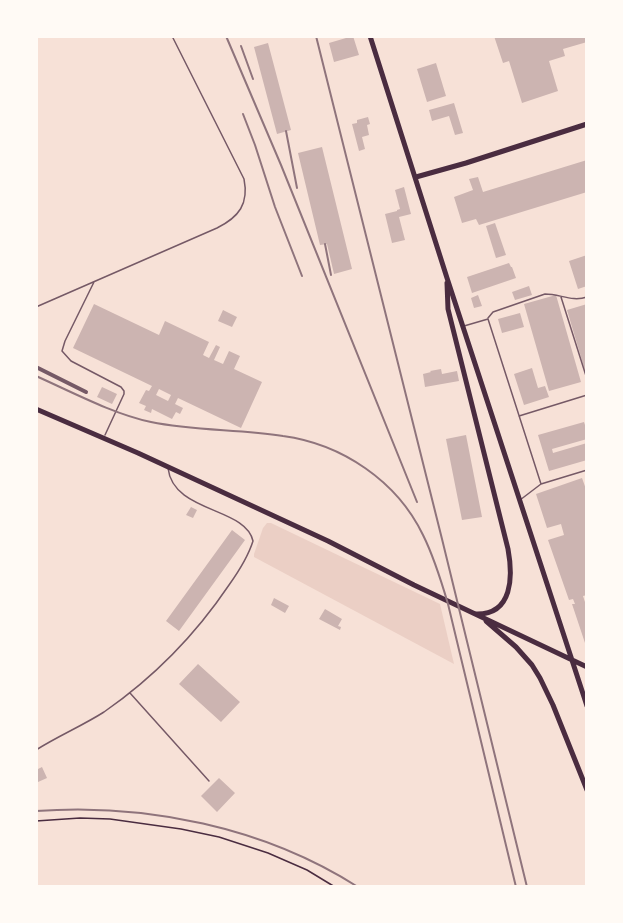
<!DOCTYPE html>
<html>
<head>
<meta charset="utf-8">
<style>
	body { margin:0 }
	#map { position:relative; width:623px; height:923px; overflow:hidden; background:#f7e1d7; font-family:"Libre Baskerville",serif }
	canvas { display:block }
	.frame { position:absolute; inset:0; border:38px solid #fffaf5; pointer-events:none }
</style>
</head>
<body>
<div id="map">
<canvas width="623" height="923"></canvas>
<div class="frame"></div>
</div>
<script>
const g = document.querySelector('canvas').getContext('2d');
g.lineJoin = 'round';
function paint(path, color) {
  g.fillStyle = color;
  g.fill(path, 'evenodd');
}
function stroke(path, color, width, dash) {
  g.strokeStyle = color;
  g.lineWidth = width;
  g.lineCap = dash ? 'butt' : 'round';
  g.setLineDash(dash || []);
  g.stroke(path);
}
const green = new Path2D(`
	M267 523H271L440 604 454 664 254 557V554L263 528Z`);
const building = new Path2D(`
	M346 36H353L359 55 334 62 329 43 346 38Z
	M494 36H587V42L563 49 565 56 549 61 558 91 522 103 509 61 503 63Z
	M268 43 291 130 277 134 254 47Z
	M436 63 446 96 427 102 417 69Z
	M454 103 463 133 455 135 449 116 432 121 429 110Z
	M368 117 370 124 367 125 369 135 362 137 365 149 359 151 352 124 357 123V120Z
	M322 147 352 269 334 274 327 244 320 245 298 153Z
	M587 160V192L479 225 476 219 462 223 454 197 473 190 469 179 478 177 483 192Z
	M404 187 411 214 399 217 405 240 392 243 385 214 397 211V210L400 209 395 190Z
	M495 223 506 255 496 258 486 226Z
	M587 255V286L578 289 569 261Z
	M509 263 511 267H512L516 278 472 293 467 277Z
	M529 286 532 295 515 300 512 292Z
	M478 295 482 306 474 308 471 298Z
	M556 295 581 382 549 391 524 304Z
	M94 304 159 335 165 321 209 342 203 355 209 358 216 345 220 347 214 360 223 364 229 351 240 356 234 369 262 382 241 428 178 398 175 404 183 408 180 414 176 412 172 419 152 409 151 413 144 410 146 406 139 403 146 390 149 391 152 386 73 348ZM159 389 171 395 168 401 156 395Z
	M587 304V374H586L567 310Z
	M223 310 237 317 232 327 218 321Z
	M520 313 524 327 502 333 498 319Z
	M532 368 538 388 545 386 549 397 524 405 514 374Z
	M441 369 442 374 457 371 459 381 425 387 423 374 431 372 430 371Z
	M102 387 117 394 112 404 97 397Z
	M584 422 587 431V439L552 449 553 453 587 443V460L549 471 538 435Z
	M466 435 482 517 462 520 446 439Z
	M582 478 587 492V595L583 596 585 602 587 601V649L572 604H575L573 599 569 600 548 540 564 535 561 524 547 528 536 494Z
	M191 507 197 510 193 518 186 515Z
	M232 530 245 540 179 631 166 621Z
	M274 598 289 606 285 613 271 605Z
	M325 609 342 619 338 626 341 627 340 630 319 619Z
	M198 664 240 702 221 722 179 684Z
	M42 767 47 778 38 782 36 778V770Z
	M219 778 235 793 217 812 201 796Z`);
const path = new Path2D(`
	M36 821 80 818 110 819 181 829 219 837 268 853 307 870 335 887`);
const service = new Path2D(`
	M94 282 65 341 62 351 71 361 121 387 124 391V394L105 435
	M561 297 587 379
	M36 307 217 228C239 217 249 204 244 179L172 36
	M488 318 493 312 545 294C560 294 572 302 587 297
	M464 326 488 319 541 484
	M519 416 587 395
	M520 500 541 484 587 470
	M130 693 209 781
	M36 750C58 736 82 726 104 712 153 678 196 634 229 585 239 571 248 557 253 541 246 507 173 513 168 468`);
const minor = new Path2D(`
	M36 367 86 392`);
const secondary = new Path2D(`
	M416 177 466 163 587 124`);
const primary = new Path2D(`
	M370 36 447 278 587 706
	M447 283 448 309 508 549C513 576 513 615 476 614
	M36 409 138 453 328 541 414 585 587 667
	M486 621 516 647 532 665 540 678 553 705 587 790`);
const rail = new Path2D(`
	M226 36 281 165 417 502
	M316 36 442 539 527 887
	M241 46 253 79
	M243 114 255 145 275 207 302 276
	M286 131 297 188
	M325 244 331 275
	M36 376C72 392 113 414 151 422 194 431 239 429 283 436 342 444 397 481 423 535 434 557 441 580 448 604L516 887
	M36 811C146 803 264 827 358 887`);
paint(green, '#ebcfc5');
paint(building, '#ccb4b1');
stroke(path, '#4a2c40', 1.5);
stroke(service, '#755966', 1.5);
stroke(minor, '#755966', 4);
stroke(secondary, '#4a2c40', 5);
stroke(primary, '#4a2c40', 5);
stroke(rail, '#8f747c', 2);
</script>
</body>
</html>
